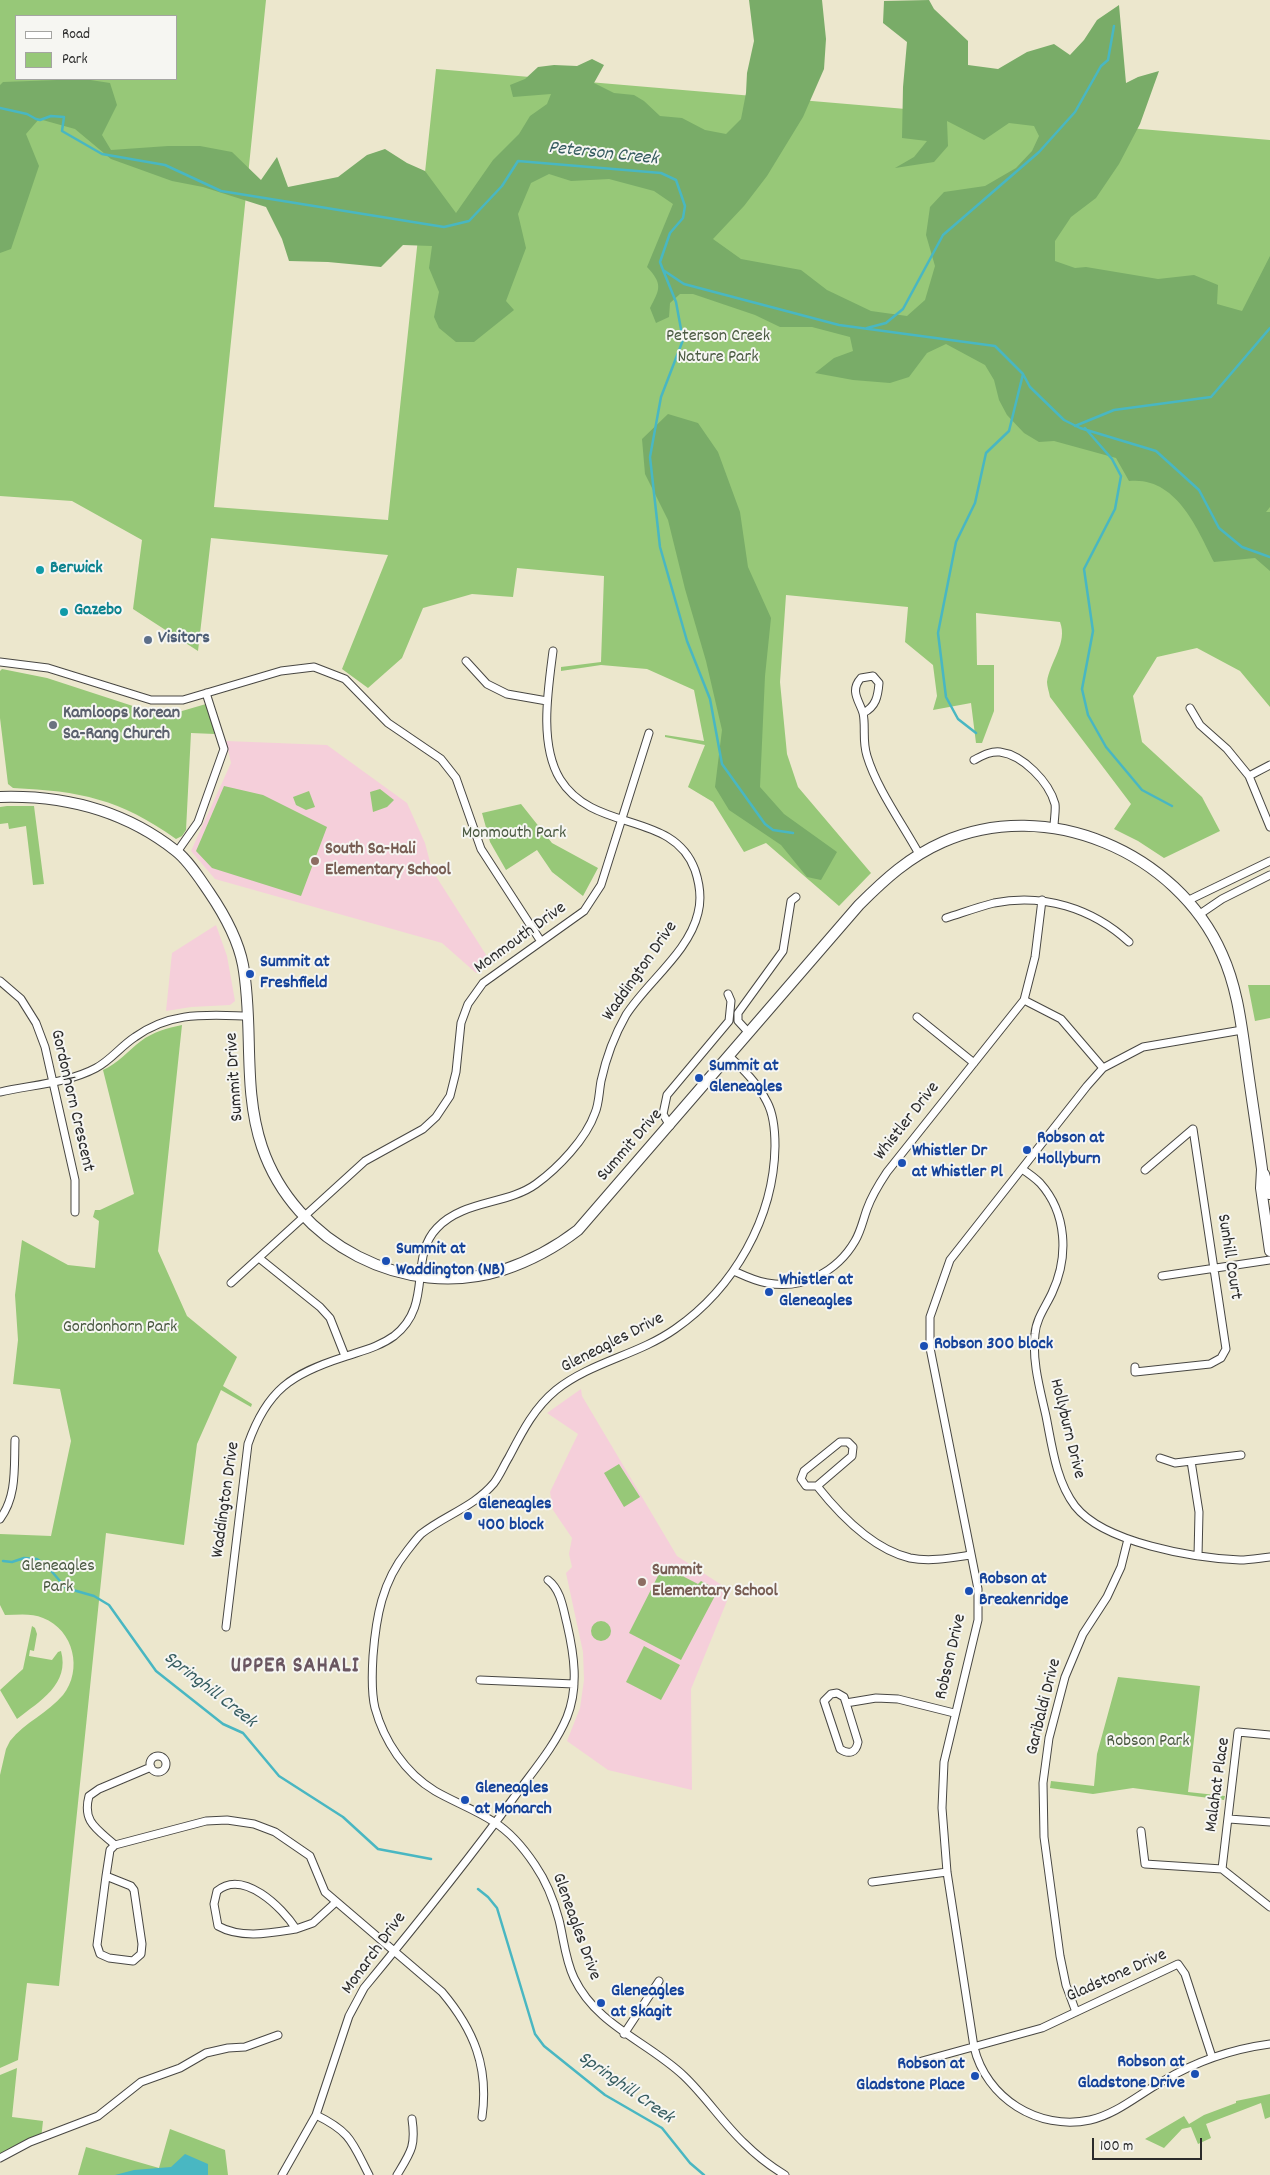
<!DOCTYPE html>
<html>
<head>
<meta charset="utf-8">
<style>
	body { margin:0 }
	#map { position:relative; width:1270px; height:2175px; overflow:hidden; background:#ece7cd; font-family:Dekko,sans-serif }
	canvas { display:block }
	.legend { position:absolute; left:15px; top:15px; width:162px; height:65px; box-sizing:border-box; background:#f6f6f2; border:1px solid #a5a5a2; margin:0; padding:6px 9px; list-style:none; font-size:15px; color:#2b2b2b }
	.legend li { display:flex; align-items:center; gap:10px; height:25px }
	.legend b { width:25px; border:1px solid #a5a5a2 }
	.scale { position:absolute; left:1092px; top:2138px; width:110px; height:22px; box-sizing:border-box; border:2px solid #2b2b2b; border-top:0; padding-left:6px; font-size:15px; line-height:18px; white-space:nowrap; color:#2b2b2b; -webkit-text-stroke:4px #f6f6f2; paint-order:stroke }
</style>
</head>
<body>
<div id="map">
<canvas width="1270" height="2175"></canvas>
<ul class="legend">
<li><b style="height:6px;background:#fff"></b>Road</li>
<li><b style="height:14px;background:#97c878"></b>Park</li>
</ul>
<div class="scale">100 m</div>
</div>
<script>
const g = document.querySelector('canvas').getContext('2d');
g.lineJoin = 'round';
function paint(path, color) {
  g.fillStyle = color;
  g.fill(path, 'evenodd');
}
function stroke(path, color, width, dash) {
  g.strokeStyle = color;
  g.lineWidth = width;
  g.lineCap = dash ? 'butt' : 'round';
  g.setLineDash(dash || []);
  g.stroke(path);
}
function label(font, color, halo, rows, align = 'center') {
  g.font = font + ' Dekko,sans-serif';
  g.lineWidth = 4;
  g.setLineDash([]);
  g.textBaseline = 'middle';
  g.strokeStyle = halo;
  g.fillStyle = color;
  for (const [text, x, y, turn = 0] of rows) {
    g.save();
    g.translate(x, y);
    g.rotate((+turn || 0) * Math.PI / 180);
    g.textAlign = isNaN(turn) ? turn : align;
    if (halo) g.strokeText(text, 0, 0);
    g.fillText(text, 0, 0);
    g.restore();
  }
}
const built = new Path2D(`
	M226 741 327 745 407 803 425 843 432 870 490 961 476 973 442 943 215 879 191 851 231 763Z
	M216 925 227 956 235 1001 230 1005 191 1007 166 1011 172 953Z
	M581 1389 582 1396 677 1556 731 1591 691 1689 692 1790 608 1770 567 1741 580 1708 584 1680 583 1652 566 1573 572 1567 569 1554 572 1538 553 1510 550 1492 578 1434 547 1413Z`);
const green = new Path2D(`
	M0 0H266L214 507 388 520 436 69 1270 140V707L1240 671 1197 648 1157 657 1133 696 1142 742 1202 797 1220 831 1164 858 1138 841 1114 829 1131 804 1050 697C1049 692 1047 686 1047 682 1050 661 1068 643 1060 622L976 613 977 665H994V711L982 743H976L971 703 933 710 937 696 933 665 905 642 908 607 786 595 780 682 787 754 798 787 871 873 839 906 766 843 744 852 713 802 688 787 705 745 665 737V735L704 741 694 690 647 669 601 665 561 671V667L601 662 604 576 517 568 513 597 472 594 423 608 402 658 368 688 342 669 388 555 211 538 198 651 133 609 142 540 72 501 0 496ZM16 16H176V79H16Z
	M2 669 47 678 142 709 182 711 206 704 215 734 191 733 186 830 182 836 176 839C120 799 80 791 13 788L8 784 0 718V671Z
	M224 786 263 795 327 827 301 896 212 868 196 851Z
	M380 789 394 800 387 807 373 812 370 792Z
	M309 791 315 807 306 810 296 805 293 797Z
	M521 804 552 843 598 868 583 896 552 872 537 850 506 870 490 842 482 813Z
	M7 806H34L44 884 33 885 26 826 9 829 8 823 0 824V807Z
	M1248 985H1270V1018L1255 1021Z
	M182 1025 158 1251 187 1316 237 1357 223 1386 252 1404 251 1407 221 1390 197 1444 184 1545 106 1533 59 1986 27 1983 18 2060 0 2068V1775L6 1749 10 1741C25 1722 48 1713 63 1695 83 1670 74 1630 43 1618 32 1613 18 1615 5 1615L0 1605V1534L51 1536 71 1441 60 1389 13 1384 18 1340 15 1295 22 1240 68 1265 95 1268 99 1221 93 1217 95 1210H100L134 1194 103 1070C118 1063 128 1051 141 1041 153 1032 167 1028 182 1025Z
	M619 1464 640 1497 624 1507 604 1473Z
	M663 1566 698 1584 701 1581 716 1589 717 1592 681 1660 629 1633Z
	M591 1631a10 10 0 1 1 20 0a10 10 0 1 1-20 0Z
	M32 1626 35 1628 37 1634 34 1651 30 1650 29 1656 52 1660 58 1652 61 1651C70 1684 40 1701 17 1719L0 1690 23 1669Z
	M644 1646 680 1665 661 1700 626 1682Z
	M1118 1677 1200 1686 1188 1792 1225 1796 1224 1800 1133 1788 1093 1794 1050 1788 1051 1781 1094 1786 1097 1754Z
	M17 2068 12 2117 43 2121 41 2139 0 2160V2075Z
	M1270 2094V2117L1265 2119 1261 2103 1206 2124 1211 2138 1198 2144 1191 2127 1182 2129 1164 2148 1145 2139 1184 2116 1189 2124 1204 2115 1236 2103V2101Z
	M170 2129 225 2150 228 2175H78L86 2147 159 2168Z`);
const forest = new Path2D(`
	M749 0H822L826 39 824 69 803 117 767 176 744 206 713 239 741 259 801 270 827 290 871 311 907 316 925 300 935 266 926 235 930 207 944 192 985 186 1016 168 1032 151 1039 136 1034 126 1009 123 984 140 947 121 948 146 934 162 895 168 914 157 927 141 902 138 903 87 907 42 883 23 884 1 929 0 934 9 968 41V65L998 69 1027 52 1054 44 1070 55 1084 40 1097 20 1119 5 1126 83 1138 77 1159 71 1140 124 1119 164 1096 198 1071 217 1055 241V261L1075 268 1086 267 1158 279 1194 275 1218 285 1217 304 1242 311 1270 256V507L1266 512H1270V571L1255 558 1214 562C1197 528 1176 476 1129 481L1116 458 1054 441 1039 442 1024 433 1007 415 999 400 994 380 985 365 946 344 927 353 909 377 890 383 853 380 815 373 834 358 853 351 850 337 812 327H780L755 315 693 294H680L670 303 669 317 656 323 650 308C660 289 663 284 647 267L673 204 654 191 609 179 571 181 549 174 531 183 518 214 526 248 506 301 514 310 474 342H456L439 328 434 317 439 292 429 268 432 246 403 245 381 267 328 262 289 261 282 239 266 207 203 187 172 181 111 159 75 129 39 119 26 134 39 166 11 249 0 253V85L3 82 84 79 110 83 117 105 102 135 111 150 168 146H200L232 152 261 180 277 157 288 187 338 177 367 155 385 149 407 163 425 171 456 213 493 160 519 134 530 116 547 104 551 94 513 97 510 85 525 79 538 67 554 65 577 66 592 59 604 65 594 83 614 93 634 95 644 101 660 116 682 118 705 130 726 134 741 119 746 93 747 73 754 41Z
	M668 414 698 423 718 452 740 512 748 567 771 618 765 676 760 787 784 814 837 852 821 880 807 877 781 845 729 810 715 787 722 730 706 661 685 589 668 520 645 474 642 439Z`);
const water = new Path2D(`
	M185 2154 208 2164V2175H115L134 2170 171 2167Z`);
const stream = new Path2D(`
	M0 108 27 114 36 119 40 120 51 116 64 117 62 131 102 154 165 165 221 191 444 227 469 221 502 186 518 161 661 173 676 180 685 206 683 218 670 233 660 262 663 270 684 284 839 325 995 346 1023 374 1030 387 1064 420 1080 428 1156 451 1199 490 1219 528 1242 547 1270 557
	M663 270 676 302 683 340 661 397 650 457 660 547 687 641 710 699 722 764 765 824 773 830 793 833
	M867 328 886 323 903 309 943 235 1039 152 1075 112 1101 66 1108 60 1114 26
	M1075 426 1114 410 1211 397 1270 328
	M1085 428 1112 459 1121 476 1115 509 1084 569 1093 631 1082 689 1088 715 1106 747 1142 790 1172 806
	M976 733 958 719 946 697 938 633 956 542 975 503 986 453 1009 431 1023 374
	M3 1561 12 1562 24 1558 37 1559 47 1566 66 1588 94 1596 109 1605 156 1671 223 1724 243 1733 279 1776 343 1817 378 1849 431 1859
	M478 1889 488 1897 497 1908 535 2034 544 2046 605 2095 662 2128 690 2163 704 2175`);
const street = new Path2D(`
	M466 661 487 684 507 694 547 701
	M0 662 48 668 151 700H183L281 671 314 667 345 679 388 723 441 759 456 778 481 849 540 940
	M1190 708 1200 725 1227 749 1249 776 1270 827
	M863 713C876 707 878 696 879 683L873 676 861 678C849 691 860 702 863 713 866 726 862 741 867 756 877 789 902 823 919 854
	M974 760C982 756 990 751 1000 752 1023 755 1049 782 1055 804 1056 810 1054 820 1054 827
	M1249 776 1270 765
	M177 852 198 822 224 749 206 693
	M1189 900 1270 861
	M1200 914 1222 899 1270 875
	M946 918C962 913 978 907 994 903 1043 893 1092 908 1129 942
	M0 981 21 999 36 1023 45 1047 75 1180V1212
	M1024 1000 1061 1019 1103 1068
	M917 1017 974 1063
	M1242 1030 1143 1047 1103 1068 1087 1086 950 1260 930 1317V1348L978 1589V1620L944 1762 942 1808 947 1872 974 2047C986 2098 1038 2131 1090 2120 1117 2114 1139 2094 1163 2081 1195 2062 1233 2049 1270 2044
	M749 1033 738 1021V1013L783 951 791 901 796 897
	M729 1056C744 1070 758 1084 767 1102 774 1115 775 1131 775 1146 774 1218 734 1288 675 1329 638 1355 591 1362 556 1390 534 1408 522 1432 509 1457 504 1465 500 1475 494 1483 474 1507 445 1515 421 1534 416 1539 411 1546 407 1551 382 1582 376 1617 373 1656 372 1672 371 1692 375 1708 384 1741 405 1773 435 1791 454 1802 476 1810 494 1822 510 1832 525 1850 535 1865 546 1881 554 1901 559 1920 564 1940 565 1959 574 1978 597 2026 647 2041 684 2076 706 2097 722 2122 744 2143 756 2155 770 2166 785 2175
	M0 1092C31 1085 68 1083 96 1068 111 1060 121 1046 135 1037 171 1011 206 1015 248 1016
	M670 1126 663 1114 667 1095 729 1021 731 1001 728 994
	M1022 1169C1028 1173 1035 1178 1040 1183 1067 1213 1069 1257 1052 1293 1046 1306 1036 1319 1035 1334 1032 1362 1040 1389 1046 1416 1052 1446 1056 1481 1075 1506 1104 1543 1194 1558 1240 1560 1250 1560 1260 1558 1270 1557
	M259 1258 320 1307 330 1318 345 1356
	M734 1271C745 1276 755 1281 767 1283 802 1290 837 1272 855 1241 861 1231 863 1220 867 1209 872 1195 879 1184 887 1172L1024 1000 1035 957 1042 900
	M1162 1276 1270 1260
	M231 1283 365 1161 423 1129 436 1117 450 1096 456 1072 461 1023 468 1004 483 983 584 911 601 885 649 733
	M1135 1367V1372L1210 1364 1221 1358 1226 1349 1193 1129 1145 1170
	M1160 1458 1175 1463 1241 1455
	M1191 1461 1199 1512 1198 1556
	M817 1486 852 1456 853 1447 848 1442H840L804 1471 801 1479 806 1486H817C840 1515 872 1549 910 1558 930 1562 951 1558 971 1555
	M0 1519C17 1496 14 1468 15 1440
	M226 1627 248 1444C267 1390 291 1374 344 1357 361 1351 379 1347 394 1336 434 1305 408 1258 437 1228 463 1200 507 1205 536 1184 558 1168 586 1139 595 1113 599 1104 599 1092 601 1081 606 1058 614 1036 626 1015 647 982 689 952 698 913 702 898 700 885 695 870 673 810 594 834 560 779 539 744 548 690 553 651
	M480 1680 574 1684
	M846 1703 858 1742C856 1753 849 1755 840 1749L824 1701 831 1694 837 1693 844 1697 846 1703 876 1698 898 1699 954 1713
	M150 1764a8 8 0 1 1 16 0a8 8 0 1 1-16 0Z
	M1229 1819 1270 1822
	M1141 1831 1145 1864 1222 1869 1270 1907
	M115 1845C97 1829 82 1822 89 1796L99 1789 151 1767
	M1222 1869 1238 1732 1270 1735
	M106 1876 110 1850 115 1845 206 1821 227 1820 254 1824 275 1832 310 1856 325 1892 442 1992C474 2030 489 2067 482 2117
	M106 1876 131 1886 134 1890 142 1944 141 1954 133 1961 109 1958 100 1954 97 1945Z
	M872 1882 947 1872
	M296 1929C271 1933 241 1939 218 1926L214 1904 217 1891C243 1869 282 1907 296 1929L313 1923 336 1902
	M1076 2012 1066 1985 1060 1956 1044 1837 1043 1783 1049 1738 1065 1677 1083 1634 1107 1597 1121 1567 1128 1539
	M624 2034 659 1981
	M922 2061 1042 2028 1178 1964 1185 1974 1212 2057
	M316 2115C351 2132 352 2142 369 2175
	M0 2158 30 2142 98 2116 141 2082 180 2068 206 2053 228 2048 245 2047 278 2035
	M282 2175 316 2115 349 2016 364 1988C416 1925 467 1862 515 1796 533 1771 555 1746 567 1717 579 1687 574 1654 567 1624 563 1608 561 1590 548 1580
	M397 2175C411 2152 416 2146 412 2119`);
const secondary = new Path2D(`
	M0 797C64 795 124 810 176 851 189 861 200 879 209 892 224 914 238 939 243 965 254 1025 242 1088 262 1147 295 1244 405 1301 503 1270 530 1261 556 1247 578 1230L859 905C885 879 909 857 943 842 1047 796 1177 852 1222 954 1237 987 1241 1022 1246 1057 1251 1094 1257 1131 1262 1169L1261 1188 1270 1251
	M1264 1174 1270 1194`);
const markers = [
	[40,570,5,"#0f9aa8"],
	[64,612,5,"#0f9aa8"],
	[148,640,5,"#5c6f8a"],
	[53,725,5,"#6b7280"],
	[315,861,5,"#8d6e63"],
	[250,974,5,"#1a4fb4"],
	[699,1078,5,"#1a4fb4"],
	[1027,1150,5,"#1a4fb4"],
	[902,1163,5,"#1a4fb4"],
	[386,1261,5,"#1a4fb4"],
	[769,1292,5,"#1a4fb4"],
	[924,1346,5,"#1a4fb4"],
	[468,1516,5,"#1a4fb4"],
	[642,1582,5,"#8d6e63"],
	[969,1591,5,"#1a4fb4"],
	[465,1800,5,"#1a4fb4"],
	[601,2003,5,"#1a4fb4"],
	[1195,2074,5,"#1a4fb4"],
	[975,2076,5,"#1a4fb4"]
];
const parkNames = [
	["Peterson Creek",718,338],
	["Nature Park",718,359],
	["Monmouth Park",514,835],
	["Gordonhorn Park",120,1329],
	["Gleneagles",58,1568],
	["Park",58,1589],
	["Robson Park",1148,1743]
];
const cultureNames = [
	["Berwick",50,570],
	["Gazebo",74,612]
];
const serviceNames = [
	["Visitors",158,640]
];
const worshipNames = [
	["Kamloops Korean",63,715],
	["Sa-Rang Church",63,736]
];
const educationNames = [
	["South Sa-Hali",325,851],
	["Elementary School",325,872],
	["Summit",652,1572],
	["Elementary School",652,1593]
];
const streetNames = [
	["Monmouth Drive",521,939,-36],
	["Waddington Drive",641,972,-55],
	["Summit Drive",236,1077,-94],
	["Gordonhorn Crescent",71,1101,77],
	["Whistler Drive",908,1122,-52],
	["Summit Drive",631,1146,-49],
	["Sunhill Court",1228,1257,81],
	["Gleneagles Drive",613,1344,-27],
	["Hollyburn Drive",1066,1429,76],
	["Waddington Drive",227,1500,-82],
	["Robson Drive",952,1657,-77],
	["Garibaldi Drive",1045,1707,-76],
	["Malahat Place",1219,1785,-82],
	["Gleneagles Drive",575,1927,70],
	["Monarch Drive",375,1954,-54],
	["Gladstone Drive",1117,1977,-24]
];
const transitNames = [
	["Summit at",260,964],
	["Freshfield",260,985],
	["Summit at",709,1068],
	["Gleneagles",709,1089],
	["Robson at",1037,1140],
	["Hollyburn",1037,1161],
	["Whistler Dr",912,1153],
	["at Whistler Pl",912,1174],
	["Summit at",396,1251],
	["Waddington (NB)",396,1272],
	["Whistler at",779,1282],
	["Gleneagles",779,1303],
	["Robson 300 block",934,1346],
	["Gleneagles",478,1506],
	["400 block",478,1527],
	["Robson at",979,1581],
	["Breakenridge",979,1602],
	["Gleneagles",475,1790],
	["at Monarch",475,1811],
	["Gleneagles",611,1993],
	["at Skagit",611,2014],
	["Robson at",1185,2064,"right"],
	["Gladstone Drive",1185,2085,"right"],
	["Robson at",965,2066,"right"],
	["Gladstone Place",965,2087,"right"]
];
const waterNames = [
	["Peterson Creek",603,155,6],
	["Springhill Creek",209,1691,38],
	["Springhill Creek",625,2089,35]
];
const districtNames = [
	["UPPER SAHALI",295,1668]
];
paint(built, '#f5cfda');
paint(green, '#97c878');
paint(forest, '#79ac68');
paint(water, '#49b7c2');
stroke(stream, '#49b7c2', 2.5);
stroke(street, '#484743', 9);
stroke(secondary, '#484743', 12);
stroke(street, '#fff', 7);
stroke(secondary, '#fff', 10);
for (const [x, y, r, color] of markers) {
  const dot = new Path2D();
  dot.arc(x, y, r, 0, 2 * Math.PI);
  g.fillStyle = color;
  g.fill(dot);
  stroke(dot, '#f6f6f2', 2);
}
label('18px', '#4b5a42', '#f6f6f2', parkNames);
label('bold 18px', '#0d838f', '#f6f6f2', cultureNames, 'left');
label('bold 18px', '#4e5e75', '#f6f6f2', serviceNames, 'left');
label('bold 18px', '#5b616d', '#f6f6f2', worshipNames, 'left');
label('bold 18px', '#785e54', '#f6f6f2', educationNames, 'left');
label('18px', '#2b2b2b', '#f6f6f2', streetNames);
label('bold 18px', '#164399', '#f6f6f2', transitNames, 'left');
label('italic 19px', '#365c60', '#f6f6f2', waterNames);
g.letterSpacing = '1px';
label('bold 22px', '#6a5661', '#f6f6f2', districtNames);
g.letterSpacing = '0px';
</script>
</body>
</html>
